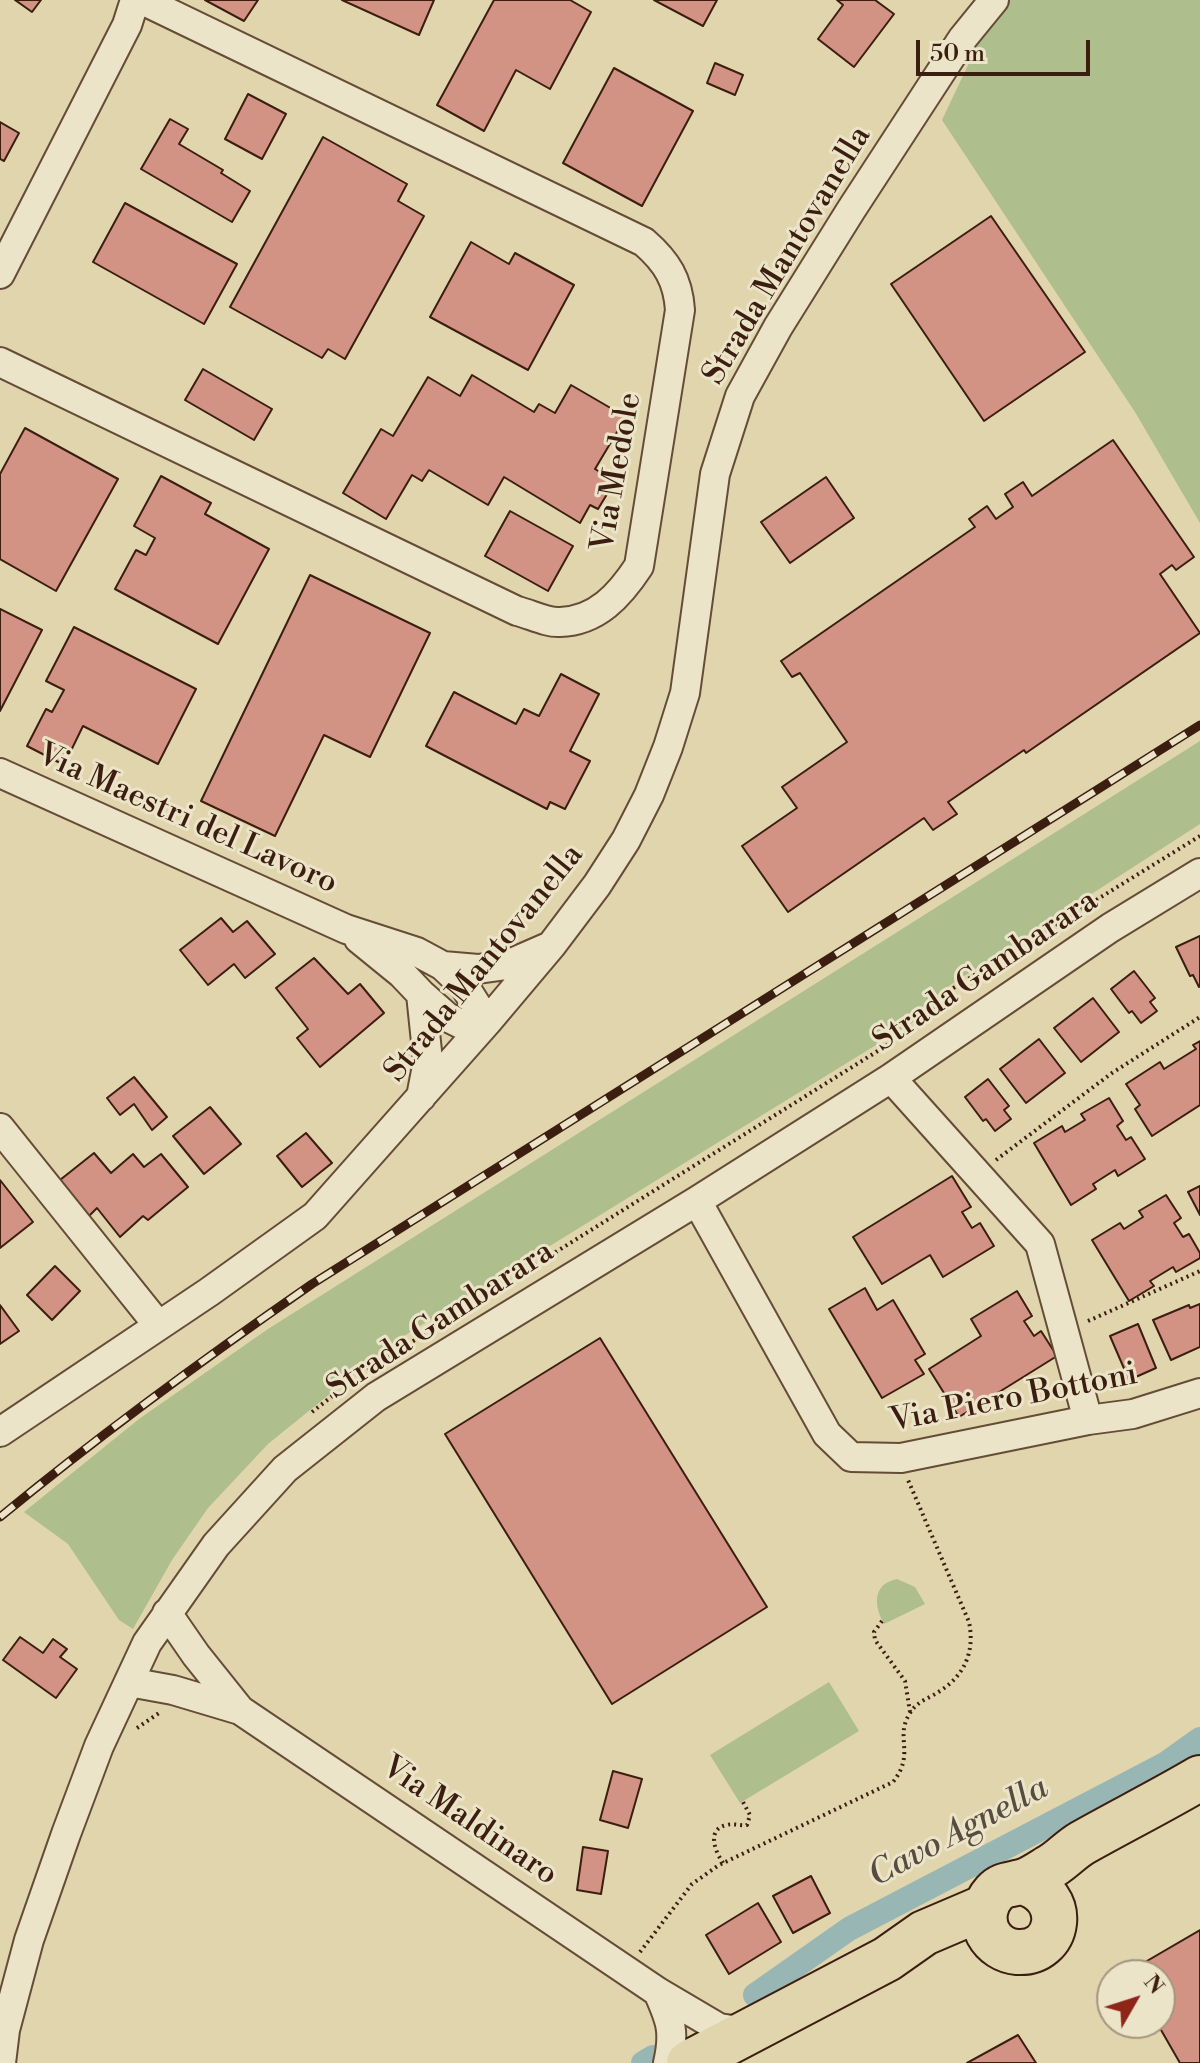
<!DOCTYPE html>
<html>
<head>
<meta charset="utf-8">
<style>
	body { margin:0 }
	#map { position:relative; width:1200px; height:2063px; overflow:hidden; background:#e0d5ac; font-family:"Libre Bodoni",serif }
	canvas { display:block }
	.north { position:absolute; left:1096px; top:1959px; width:80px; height:80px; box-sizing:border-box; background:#ebe4c9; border:2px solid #a5957f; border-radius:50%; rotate:51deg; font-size:22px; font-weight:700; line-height:32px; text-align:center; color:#3c1e10 }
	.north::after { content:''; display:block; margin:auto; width:28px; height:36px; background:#8f2418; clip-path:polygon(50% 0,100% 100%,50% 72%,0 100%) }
	.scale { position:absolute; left:916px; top:40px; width:174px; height:36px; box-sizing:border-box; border:4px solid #3c1e10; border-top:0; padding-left:10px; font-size:24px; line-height:28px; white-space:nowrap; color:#3c1e10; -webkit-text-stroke:6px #ebe4c9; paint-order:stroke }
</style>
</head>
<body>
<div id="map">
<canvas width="1200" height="2063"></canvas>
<div class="north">N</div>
<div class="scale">50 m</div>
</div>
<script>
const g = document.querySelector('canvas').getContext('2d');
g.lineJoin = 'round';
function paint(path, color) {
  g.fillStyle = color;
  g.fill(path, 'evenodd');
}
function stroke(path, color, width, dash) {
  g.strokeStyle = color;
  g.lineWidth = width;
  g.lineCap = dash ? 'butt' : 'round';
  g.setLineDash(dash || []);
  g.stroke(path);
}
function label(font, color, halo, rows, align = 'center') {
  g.font = font + ' "Libre Bodoni",serif';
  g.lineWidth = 6;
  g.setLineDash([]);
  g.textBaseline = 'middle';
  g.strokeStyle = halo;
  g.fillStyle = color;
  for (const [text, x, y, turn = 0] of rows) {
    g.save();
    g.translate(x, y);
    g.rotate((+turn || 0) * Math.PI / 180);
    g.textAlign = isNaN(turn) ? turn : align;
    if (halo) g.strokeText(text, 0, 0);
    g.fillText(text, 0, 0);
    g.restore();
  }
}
const green = new Path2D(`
	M999 0H1200V523L1135 412 942 120Z
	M1200 741V824L941 991 915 1021 394 1342 268 1444 208 1508 172 1560 133 1629 119 1620 68 1544 24 1512 139 1419 268 1329Z
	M897 1579 915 1587 925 1604 884 1624C874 1606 872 1584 897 1579Z
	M829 1682 859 1731 740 1803 710 1755Z`);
const canal = new Path2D(`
	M755 1995 849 1929 1165 1764 1200 1739
	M643 2063 653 2057`);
const building = new Path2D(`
	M15 0H41L32 12Z
	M205 0H258L244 21Z
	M342 0H434L419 35Z
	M494 0H570L591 12 550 89 516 70 484 131 437 105Z
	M654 0H717L703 26Z
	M837 0H875L894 14 854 67 818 39 843 5Z
	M715 63 743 75 735 95 707 83Z
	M614 68 693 111 642 206 563 163Z
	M248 94 286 114 262 159 225 139Z
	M170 119 188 129 179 144 223 170 221 173 250 191 232 222 141 169Z
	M0 122 19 133 4 161 0 159Z
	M323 137 407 184 398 201 424 216 345 359 328 349 322 358 230 307Z
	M125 203 237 264 204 324 93 262Z
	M991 216 1085 352 984 421 891 284Z
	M471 242 509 264 515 253 574 285 528 370 430 317Z
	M203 369 272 409 254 440 185 400Z
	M472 375 534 412 539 404 555 413 571 385 626 417 595 469 615 481 598 509 590 505 580 523 504 477 488 505 429 470 422 481 412 475 386 519 343 493 381 429 393 436 428 377 460 396Z
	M25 428 118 479 56 591 0 559V474Z
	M1113 440 1194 557 1176 570 1172 565 1160 574 1200 633 1026 753 1024 750 948 802 957 814 933 830 924 818 788 912 742 846 797 808 782 787 847 742 800 673 792 677 781 661 975 527 969 519 987 506 996 519 1013 507 1005 494 1023 482 1032 496Z
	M161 476 211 503 205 514 269 549 218 644 115 589 136 550 146 555 155 538 134 526Z
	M826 477 854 518 790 563 761 522Z
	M510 511 573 546 548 591 485 556Z
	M310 575 430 633 370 757 324 735 275 836 201 801Z
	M0 609 42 630 0 711Z
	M74 627 196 689 158 764 83 726 64 765 27 746 46 709 52 712 64 690 46 681Z
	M561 674 599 694 570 751 590 761 565 809 550 802 547 809 426 746 454 692 516 724 524 709 539 716Z
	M221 918 233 932 247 921 275 954 245 978 234 964 208 985 180 950Z
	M1200 936V986L1199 987 1193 975 1190 976 1176 947Z
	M314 958 348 994 360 984 384 1013 320 1067 297 1038 308 1029 276 988Z
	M1134 971 1155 998 1150 1002 1157 1011 1141 1023 1132 1011 1129 1013 1111 989Z
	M1093 998 1119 1032 1081 1062 1054 1028Z
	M1039 1039 1065 1073 1026 1103 1000 1069Z
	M1200 1041V1105L1152 1136 1135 1109 1140 1105 1126 1084 1160 1062 1164 1069 1196 1049 1193 1045Z
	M134 1077 167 1117 152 1130 134 1104 120 1115 107 1098Z
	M988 1079 1009 1106 1004 1110 1011 1119 995 1131 986 1119 983 1121 965 1097Z
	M1109 1098 1123 1121 1117 1126 1126 1140 1131 1137 1145 1159 1118 1176 1115 1170 1093 1184 1096 1189 1071 1205 1034 1143 1062 1126 1065 1132 1085 1120 1081 1114Z
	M210 1107 241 1144 204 1174 173 1136Z
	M306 1133 332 1163 302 1187 277 1156Z
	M94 1153 111 1173 133 1154 144 1167 161 1154 188 1187 148 1220 143 1216 120 1237 97 1208 89 1216 60 1180Z
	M952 1176 971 1207 962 1212 972 1228 980 1223 994 1246 943 1277 930 1255 882 1284 853 1237Z
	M0 1180 33 1222 0 1248Z
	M1200 1186V1215L1188 1192Z
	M1166 1195 1181 1218 1174 1223 1183 1237 1189 1234 1200 1253V1258L1176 1272 1173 1267 1150 1281 1154 1286 1129 1301 1092 1240 1120 1223 1124 1229 1143 1217 1139 1211Z
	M55 1266 80 1291 52 1320 27 1295Z
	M865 1288 877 1310 893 1300 925 1354 915 1360 924 1374 882 1398 829 1309Z
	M1017 1291 1032 1316 1024 1321 1034 1336 1041 1331 1057 1356 959 1417 929 1369 981 1336 971 1319Z
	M1200 1304V1347L1171 1360 1153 1320 1189 1305 1190 1308Z
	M0 1305 19 1331 0 1344Z
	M1138 1324 1156 1368 1129 1380 1110 1336Z
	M600 1338 767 1607 612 1704 445 1434Z
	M20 1637 43 1653 53 1639 67 1649 60 1657 77 1669 56 1698 3 1660Z
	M613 1771 642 1779 628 1828 600 1820Z
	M583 1847 608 1851 601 1894 577 1890Z
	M811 1876 830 1913 793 1933 773 1896Z
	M758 1903 781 1942 729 1974 706 1935Z
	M1200 1930V2063H1180L1157 2023H1160V1975H1130L1128 1972Z
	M1018 2035 1036 2063H967Z`);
const path = new Path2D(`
	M996 1160 1112 1073 1200 1017
	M1088 1321 1200 1271
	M362 1373 921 1024 942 995 1200 836
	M312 1412 340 1390
	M882 1621 874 1632 875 1640 905 1681 910 1712
	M137 1728 159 1713
	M723 1863C715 1851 706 1829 727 1825 733 1823 740 1826 747 1825L750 1815 743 1802
	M640 1952 692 1884 719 1865 893 1782C916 1753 894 1738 910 1713 917 1701 930 1698 940 1691 965 1675 975 1651 969 1622L908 1480`);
const minor = new Path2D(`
	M0 274 127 25 135 0
	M0 362 517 611C530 614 547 623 560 622 597 621 620 595 639 566L680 310C678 280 667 262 644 242L142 0
	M0 773 346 929 417 952 443 966 478 969 507 965 546 948
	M359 939 402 974 421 994 428 1061 421 1097
	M443 966 465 987 487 1022
	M421 994 447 1017 477 1032
	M891 1078 1040 1244 1088 1420
	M0 1128 158 1325
	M697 1201 827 1434 851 1457 901 1458 1088 1420 1133 1414 1200 1393
	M0 1432 209 1292 315 1216 487 1022 551 946 597 885 626 840 649 795 668 747 685 693 715 474 740 396 778 327 851 210 963 38 994 0
	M167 1613 196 1655 240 1710
	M129 1682 173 1690 240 1710 658 1992 719 2028 747 2032
	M658 1992C671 2021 675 2032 668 2063
	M1 2063 5 2030 29 1940 66 1834 99 1746 147 1643 216 1545 285 1469 376 1397 697 1201 891 1078 1110 928 1200 873`);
const primary = new Path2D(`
	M1022 1882C1071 1895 1060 1955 1017 1952 1005 1951 994 1944 988 1933 982 1920 984 1904 994 1893 1002 1884 1010 1885 1021 1882 1030 1880 1040 1873 1048 1868 1060 1862 1070 1850 1082 1843 1121 1821 1161 1801 1200 1778
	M689 2063 887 1959 924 1933 985 1907`);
const rail = new Path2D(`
	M0 1517C101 1434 205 1358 312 1284L1200 725`);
const streetNames = [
	["Strada Mantovanella",788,256,-59],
	["Via Medole",618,472,-80],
	["Via Maestri del Lavoro",187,820,24],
	["Strada Mantovanella",485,964,-51],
	["Strada Gambarara",986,972,-34],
	["Strada Gambarara",441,1321,-33],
	["Via Piero Bottoni",1014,1399,-11],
	["Via Maldinaro",469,1822,34]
];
const waterNames = [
	["Cavo Agnella",959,1833,-28]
];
paint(green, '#aebe8c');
stroke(canal, '#98b6b4', 24);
paint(building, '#d29384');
stroke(building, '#3c1e10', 2);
stroke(minor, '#654c37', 32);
stroke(primary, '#3c1e10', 48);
stroke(path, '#3c1e10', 4, [2, 4]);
stroke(minor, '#ebe4c9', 28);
stroke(primary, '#e0d5ac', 44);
stroke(rail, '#3c1e10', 9);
stroke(rail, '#ebe4c9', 6, [18]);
label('32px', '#3c1e10', '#ebe4c9', streetNames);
label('italic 34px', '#584c41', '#ebe4c9', waterNames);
</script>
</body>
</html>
